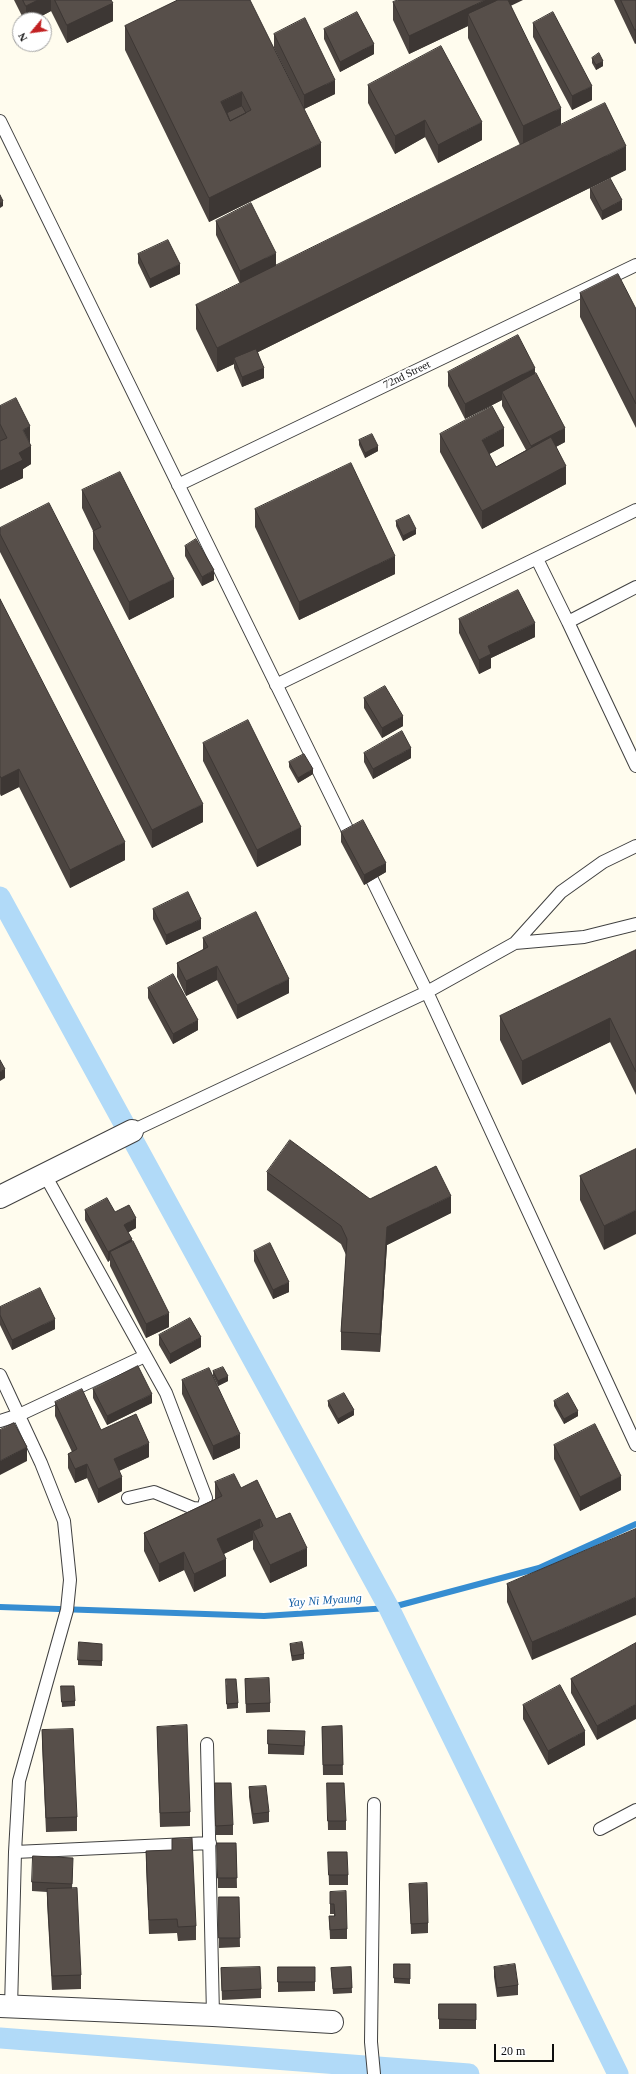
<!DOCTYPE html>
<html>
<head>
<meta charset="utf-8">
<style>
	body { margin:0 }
	#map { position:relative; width:636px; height:2074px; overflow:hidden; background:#fffcee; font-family:Georgia,serif }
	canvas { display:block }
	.north { position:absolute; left:12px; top:12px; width:40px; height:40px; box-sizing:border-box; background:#fff; border:1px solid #9f9f9f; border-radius:50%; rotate:241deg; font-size:11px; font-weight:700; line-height:16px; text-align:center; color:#0e0e0e }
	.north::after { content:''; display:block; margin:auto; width:14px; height:18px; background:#c22122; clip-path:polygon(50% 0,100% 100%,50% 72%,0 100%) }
	.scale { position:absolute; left:494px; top:2044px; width:60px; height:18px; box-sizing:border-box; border:2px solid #0e0e0e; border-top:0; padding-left:5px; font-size:12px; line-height:14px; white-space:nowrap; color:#0e0e0e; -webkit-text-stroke:3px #fff; paint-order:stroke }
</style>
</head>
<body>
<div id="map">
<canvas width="636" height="2074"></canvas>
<div class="north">N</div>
<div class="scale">20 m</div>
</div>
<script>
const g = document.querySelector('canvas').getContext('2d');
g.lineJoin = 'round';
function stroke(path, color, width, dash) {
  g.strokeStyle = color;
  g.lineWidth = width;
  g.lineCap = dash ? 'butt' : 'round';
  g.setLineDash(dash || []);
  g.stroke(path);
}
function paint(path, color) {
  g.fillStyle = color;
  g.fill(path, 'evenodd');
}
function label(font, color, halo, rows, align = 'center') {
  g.font = font + ' Georgia,serif';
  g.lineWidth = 4;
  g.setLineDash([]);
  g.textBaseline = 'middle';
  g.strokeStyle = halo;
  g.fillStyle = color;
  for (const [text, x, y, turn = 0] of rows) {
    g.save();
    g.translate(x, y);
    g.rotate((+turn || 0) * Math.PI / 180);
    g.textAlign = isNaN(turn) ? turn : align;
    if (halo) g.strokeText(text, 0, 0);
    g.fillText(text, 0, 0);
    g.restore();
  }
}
const stream = new Path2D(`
	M0 1607 264 1616 389 1608 539 1568 636 1524`);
const canal = new Path2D(`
	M0 897 389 1608 618 2074
	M0 2038 469 2074`);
const service = new Path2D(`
	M0 121 354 843
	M178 485 636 265
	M537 559 568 622
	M636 587 568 622 636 766
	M276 685 636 510
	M636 846 603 862 561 892 515 943 584 937 636 924
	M365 865 427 992 636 1445
	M132 1131 427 992 515 943
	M45 1175 166 1393 206 1498 203 1509 193 1508 154 1492 128 1498
	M0 1375 41 1463 64 1521 70 1580 67 1610 19 1781 15 1852 11 2008
	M0 1421 19 1415 145 1356
	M207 1744 213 2015
	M374 1804 371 2042 374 2074
	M600 1829 636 1810
	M15 1852 210 1843`);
const minor = new Path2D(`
	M0 1197 132 1131
	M0 2006 213 2015 332 2022`);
const wall = new Path2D(`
	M14 0H111L113 21 67 43 51 11 34 20H24Z
	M178 0 321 167 209 222 125 50V26Z
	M614 0H636V43L635 44Z
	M393 2 511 6 561 126 626 170 258 352 264 378 242 387 234 368V364L217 372 196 329V305L240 284 216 235V221L276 266 520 145 468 38V26L409 54 393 20Z
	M533 23 592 100 572 110 533 37Z
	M324 29 374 54 340 72 324 39Z
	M274 34 335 94 304 109 274 48Z
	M592 58 603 66 596 70 592 63Z
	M368 85 482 140 438 163 425 137 395 154 368 103Z
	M590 188 622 210 602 220 590 198Z
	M138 254 180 274 150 288 138 263Z
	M580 293 636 309V428L580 317Z
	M448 372 535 374 565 442 556 447 566 484 482 529 440 452V434L504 446 489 454 496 467 526 450 502 406V400L465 419 448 386Z
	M0 406 30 444 31 464 23 469V478L0 489Z
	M359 440 378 451 365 458 359 445Z
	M82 490 174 597 129 620 93 549V531L82 508Z
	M255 509 395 574 299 620 255 527Z
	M396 521 416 534 403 541 396 526Z
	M0 528 203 822 152 848 0 552Z
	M185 546 214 580 202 586 185 556Z
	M0 599 125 860 70 888 19 787 1 796 0 794Z
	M459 619 535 637 491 658V668L479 674 459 633Z
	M364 698 403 726 382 738 364 708Z
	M203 743 301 845 257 867 203 761Z
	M364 753 411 758 373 779 364 762Z
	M289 762 313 774 298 783 289 767Z
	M341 832 386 872 364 885 341 842Z
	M153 909 201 929 166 945 153 919Z
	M203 938 289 993 237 1019 217 980 186 996 177 977V963L203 950Z
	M636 950V1095L610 1042 522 1085 500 1040V1016Z
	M148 988 198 1030 173 1044 148 998Z
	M636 1149 604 1250 580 1200V1176Z
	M267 1172 370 1199 451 1213 387 1245 380 1352 341 1350V1332L346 1255 341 1244 267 1190Z
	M85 1210 115 1212 136 1228 128 1232 169 1327 146 1338 110 1266V1260L108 1262 85 1220Z
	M254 1251 289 1292 273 1299 254 1261Z
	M0 1307 55 1329 12 1350 0 1325Z
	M159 1335 201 1347 170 1364 159 1345Z
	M213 1371 228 1381 218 1386 213 1376Z
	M182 1380 240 1448 213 1460 182 1394Z
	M93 1389 152 1403 107 1425 93 1398Z
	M328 1401 354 1415 338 1424 328 1406Z
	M554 1401 578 1416 564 1424 554 1406Z
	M55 1402 101 1430 149 1457 119 1471 122 1491 98 1503 87 1478 75 1483 68 1468V1454L72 1452 55 1416Z
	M554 1445 621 1490 580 1511 554 1459Z
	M215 1482 241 1488 276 1519 307 1566 270 1583 253 1549V1540L224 1554 226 1576 194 1592 184 1570 159 1582 144 1551V1533L215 1499Z
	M636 1529 532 1660 507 1602V1584Z
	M636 1643 597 1740 571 1693V1679Z
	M290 1644 304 1654V1659L292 1661 290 1649Z
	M102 1649V1666L78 1665V1660Z
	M245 1679 270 1703V1712L246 1713Z
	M226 1684 238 1703V1708L227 1709Z
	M61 1686 75 1701V1706L62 1707Z
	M523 1705 585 1745 548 1765 523 1719Z
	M342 1726 343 1775H323L322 1727Z
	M157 1727 190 1812V1826L160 1827Z
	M42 1730 77 1817V1831L46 1832 42 1744Z
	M305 1741 304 1755 268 1754V1744Z
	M215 1783 233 1825V1835H216Z
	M327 1783 346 1821V1830H328Z
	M249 1787 269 1812V1822L253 1824 249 1797Z
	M172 1839 196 1926V1940L178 1941 177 1933 149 1934 146 1866V1851L172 1850Z
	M217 1843H236L237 1888H218Z
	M328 1852 348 1875V1885H329Z
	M73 1868 72 1888 81 1975V1989L52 1990 47 1903V1892L32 1891V1882Z
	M409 1884 428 1923V1933L411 1934Z
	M330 1892 347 1929V1939H330L329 1916H334V1914H330Z
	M219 1897H239L240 1947 219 1948Z
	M394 1964H410V1984L394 1983Z
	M278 1967H315V1991L278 1992Z
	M351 1967 352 1993 333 1994 331 1968Z
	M494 1967 518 1985V1995L497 1997 494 1977Z
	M221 1968 261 1989V1998L222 2000Z
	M439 2004H476V2029H439Z`);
const shadedWall = new Path2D(`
	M38 0H51V11L34 20H26V6Z
	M485 0H523L473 24 468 14V26L409 54V36Z
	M113 3V21L67 43V25Z
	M636 29V43L635 44V30Z
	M374 44V54L340 72V62Z
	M603 61V66L596 70V65Z
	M335 80V94L304 109V95Z
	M592 86V100L572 110V96Z
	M242 92V116L225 124 221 102Z
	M561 108V132L523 150V126Z
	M425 120V137L395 154V136Z
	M482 122V140L438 163V145Z
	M321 143V167L209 222V198Z
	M626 146V170L236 363 234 358V364L217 372V348Z
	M622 200V210L602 220V211Z
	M3 201V206L0 208V203Z
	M276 253V267L240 285V271Z
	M180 264V274L150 288V279Z
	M264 368V378L242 387V377Z
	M535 368V383L502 392V400L465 419V404Z
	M30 426V444L23 430Z
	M504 428V446L482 458V440Z
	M565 428V442L531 460V446Z
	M31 446V464L23 469V478L0 489V471L19 453Z
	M378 446V451L365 458V453Z
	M566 466V484L482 529V511Z
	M416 529V534L403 541V536Z
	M395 556V574L299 620V602Z
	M214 570V580L202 586V577Z
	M174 579V597L129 620V602Z
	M535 623V637L491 658V668L479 674V660L488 646Z
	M403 716V726L382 738V728Z
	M411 748V758L373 779V769Z
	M19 769V787L1 796V778Z
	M313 769V774L298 783V778Z
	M203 804V822L152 848V830Z
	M301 827V845L257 867V850Z
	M125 842V860L70 888V870Z
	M386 863V872L364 885V875Z
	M201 919V929L166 945V935Z
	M217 966V980L186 996V981Z
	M289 979V993L237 1019V1005Z
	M610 1018V1042L522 1085V1061Z
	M198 1020V1030L173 1044V1034Z
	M5 1069V1078L0 1081V1072Z
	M451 1196V1213L387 1245 380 1352V1334L387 1227Z
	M636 1210V1234L604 1250V1226Z
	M136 1218V1228L124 1235V1225Z
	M132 1239V1249L110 1252V1260L108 1262V1252Z
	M289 1282V1292L273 1299V1290Z
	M169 1313V1327L146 1338V1324Z
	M55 1319V1329L12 1350V1340Z
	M201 1337V1347L170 1364V1354Z
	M228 1376V1381L218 1386V1381Z
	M152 1394V1403L107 1425V1416Z
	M354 1410V1415L338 1424V1419Z
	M578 1411V1416L564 1424V1419Z
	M240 1434V1448L213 1460V1446Z
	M149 1443V1457L114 1473V1459Z
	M27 1447V1461L0 1475V1461Z
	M87 1464V1478L75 1483V1469Z
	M621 1476V1490L580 1511V1497Z
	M122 1477V1491L98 1503V1489Z
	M260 1519V1537L253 1531V1540L217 1557V1539Z
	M307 1548V1566L270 1583V1565Z
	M184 1552V1570L159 1582V1564Z
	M226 1559V1576L194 1592V1574Z
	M636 1597V1615L532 1660V1642Z
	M636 1704V1719L597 1740V1726Z
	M585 1731V1745L548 1765V1751Z`);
const building = new Path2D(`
	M23 0H38L26 6Z
	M55 0H111L113 3 67 25Z
	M178 0H250L321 143 209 198 125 26ZM242 92 251 110 230 121 221 102Z
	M398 0H485L409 36 393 2Z
	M498 0H508L561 108 523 126 468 14Z
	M621 0H636V29L635 30Z
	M357 12 374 44 340 62 324 29Z
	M553 12 592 86 572 96 533 23Z
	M305 18 335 80 304 95 274 34Z
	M441 46 482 122 438 145 425 120 395 136 368 85Z
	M599 53 603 61 596 65 592 58Z
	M605 103 626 146 217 348 196 305Z
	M242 106 246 113 230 121 227 113Z
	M610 178 622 200 602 211 590 188Z
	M0 195 3 201 0 203Z
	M251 203 276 253 240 271 216 221Z
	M168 240 180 264 150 279 138 254Z
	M618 274 636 309V404L580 293Z
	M518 335 535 368 465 404 448 372Z
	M256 349 264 368 242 377 234 358Z
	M536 373 565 428 531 446 502 392Z
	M16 398 30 426 23 430 31 446 19 453 23 460 0 471V441L7 438 0 424V406Z
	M492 406 504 428 482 440 496 467 551 437 566 466 482 511 440 434Z
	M372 434 378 446 365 453 359 440Z
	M351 463 395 556 299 602 255 509Z
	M120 472 174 579 129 602 93 531 101 527 82 490Z
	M49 503 203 804 152 830 0 534V528Z
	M409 515 416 529 403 536 396 521Z
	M196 539 214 570 202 577 185 546Z
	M518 590 535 623 488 646 491 654 479 660 459 619Z
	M0 599 125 842 70 870 19 769 1 778 0 776Z
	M385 686 403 716 382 728 364 698Z
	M248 720 301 827 257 850 203 743Z
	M402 731 411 748 373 769 364 753Z
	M304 754 313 769 298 778 289 762Z
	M363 820 386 863 364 875 341 832Z
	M188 892 201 919 166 935 153 909Z
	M256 912 289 979 237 1005 217 966 186 981 177 963 208 947 203 938Z
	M636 950V1072L610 1018 522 1061 500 1016Z
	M173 974 198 1020 173 1034 148 988Z
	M0 1060 5 1069 0 1072Z
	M290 1140 370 1199 436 1166 451 1196 387 1227 380 1334 341 1332 347 1239 341 1226 267 1172Z
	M636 1149V1210L604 1226 580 1176Z
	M107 1198 115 1212 129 1205 136 1218 124 1225 132 1239 108 1252 85 1210Z
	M133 1241 169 1313 146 1324 110 1252Z
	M270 1243 289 1282 273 1290 254 1251Z
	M40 1288 55 1319 12 1340 0 1315V1307Z
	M190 1318 201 1337 170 1354 159 1335Z
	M138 1366 152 1394 107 1416 93 1389Z
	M223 1367 228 1376 218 1381 213 1371Z
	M209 1368 240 1434 213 1446 182 1380Z
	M82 1389 101 1430 136 1414 149 1443 114 1459 122 1477 98 1489 87 1464 75 1469 68 1454 77 1449 55 1402Z
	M344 1393 354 1410 338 1419 328 1401Z
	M568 1393 578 1411 564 1419 554 1401Z
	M14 1423 27 1447 0 1461V1430Z
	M595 1424 621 1476 580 1497 554 1445Z
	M234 1474 241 1488 257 1480 276 1519 290 1513 307 1548 270 1565 253 1531 263 1526 260 1519 217 1539 226 1559 194 1574 184 1552 159 1564 144 1533 222 1496 215 1482Z
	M636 1529V1597L532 1642 507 1584Z
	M79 1642 102 1644V1661L78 1660Z
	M302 1642 304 1654 292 1656 290 1644Z
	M636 1643V1704L597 1726 571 1679Z
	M269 1678 270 1703 246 1704 245 1679Z
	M226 1679H236L238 1703 227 1704Z
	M560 1685 585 1731 548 1751 523 1705Z
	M61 1686H74L75 1701 62 1702Z
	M187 1725 190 1812 160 1813 157 1727Z
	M342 1726 343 1765H323L322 1727Z
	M73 1729 77 1817 46 1818 42 1730Z
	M268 1730 305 1731 304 1746 268 1744Z
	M215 1783H231L233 1825 216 1826Z
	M327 1783H344L346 1821H328Z
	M266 1786 269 1812 253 1814 249 1787Z
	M192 1838 196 1926 178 1927 177 1919 149 1920 146 1851 172 1850V1839Z
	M217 1843H236L237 1878H218Z
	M328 1852H347L348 1875H329Z
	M33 1856 73 1858 72 1884 32 1882Z
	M427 1883 428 1923 411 1924 409 1884Z
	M77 1888 81 1975 52 1976 47 1889Z
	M346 1891 347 1929 330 1930 329 1916H335L334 1904H330V1892Z
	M219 1897H239L240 1938H219Z
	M394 1964H410V1979L394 1978Z
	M515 1964 518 1985 497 1988 494 1967Z
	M260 1967 261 1989 222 1991 221 1968Z
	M278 1967H315V1982H278Z
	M351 1967 352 1988 333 1989 331 1968Z
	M439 2004H476V2020L439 2019Z`);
const streetNames = [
	["72nd Street",407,375,-26]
];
const waterNames = [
	["Yay Ni Myaung",325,1601,-4]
];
stroke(stream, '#368dd1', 6);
stroke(canal, '#b1daf8', 21);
stroke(service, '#414141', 14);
stroke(minor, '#414141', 24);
stroke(service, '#fff', 12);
stroke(minor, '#fff', 22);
paint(wall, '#4b4440');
paint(shadedWall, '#3d3734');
paint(building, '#574f4a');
stroke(building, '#3d3734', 1);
label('11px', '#0e0e0e', '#fff', streetNames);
label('italic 12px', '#135ea3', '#fff', waterNames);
</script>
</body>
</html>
